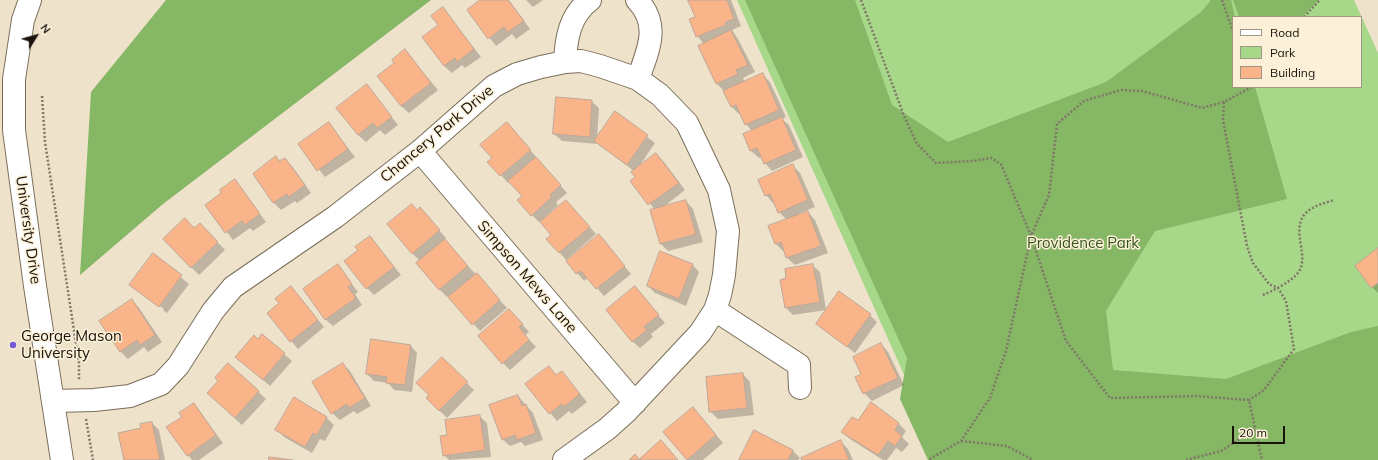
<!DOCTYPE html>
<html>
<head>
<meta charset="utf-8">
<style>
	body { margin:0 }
	#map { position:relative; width:1378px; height:460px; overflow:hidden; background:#efe2cb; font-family:Mulish,sans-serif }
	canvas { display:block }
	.legend { position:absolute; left:1232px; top:16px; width:130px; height:72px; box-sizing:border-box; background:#fcf0d8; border:1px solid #a09886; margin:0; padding:5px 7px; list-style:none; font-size:12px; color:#17130b }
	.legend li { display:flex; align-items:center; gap:8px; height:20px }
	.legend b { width:20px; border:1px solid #a09886 }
	.north { position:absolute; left:16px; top:16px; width:40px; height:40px; -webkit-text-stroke:3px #fcf0d8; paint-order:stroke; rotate:53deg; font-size:11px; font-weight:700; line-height:16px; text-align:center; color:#17130b }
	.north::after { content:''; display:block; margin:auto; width:14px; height:18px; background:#17130b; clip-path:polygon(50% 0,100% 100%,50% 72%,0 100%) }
	.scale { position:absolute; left:1232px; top:426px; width:53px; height:18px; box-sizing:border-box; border:2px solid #17130b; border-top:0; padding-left:5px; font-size:12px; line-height:14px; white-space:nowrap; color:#17130b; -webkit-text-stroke:3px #fcf0d8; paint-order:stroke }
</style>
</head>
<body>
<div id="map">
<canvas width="1378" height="460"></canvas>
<ul class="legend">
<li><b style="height:5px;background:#fff"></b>Road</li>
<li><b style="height:11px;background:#a7d789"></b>Park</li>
<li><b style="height:11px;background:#fab489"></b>Building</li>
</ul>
<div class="north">N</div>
<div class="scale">20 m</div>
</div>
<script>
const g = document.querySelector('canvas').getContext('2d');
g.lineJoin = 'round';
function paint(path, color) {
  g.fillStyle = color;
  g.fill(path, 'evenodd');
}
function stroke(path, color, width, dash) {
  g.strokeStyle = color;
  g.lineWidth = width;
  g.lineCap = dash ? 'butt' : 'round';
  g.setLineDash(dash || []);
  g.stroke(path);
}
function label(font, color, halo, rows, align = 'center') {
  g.font = font + ' Mulish,sans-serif';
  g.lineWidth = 3;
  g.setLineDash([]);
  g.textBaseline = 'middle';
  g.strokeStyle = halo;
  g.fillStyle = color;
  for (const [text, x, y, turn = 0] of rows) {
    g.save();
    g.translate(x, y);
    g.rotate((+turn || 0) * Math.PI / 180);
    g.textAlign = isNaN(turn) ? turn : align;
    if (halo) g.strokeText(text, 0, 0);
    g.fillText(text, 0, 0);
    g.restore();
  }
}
const green = new Path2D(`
	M737 0H1354L1378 53V440L1335 460H942ZM1233 17H1361V87H1233Z`);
const forest = new Path2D(`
	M166 0H431L163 204 80 275 91 92Z
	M745 0H855L892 105 948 142 1106 82 1201 12 1211 0H1231L1235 17H1233V87H1255L1287 199 1155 231 1106 311 1113 370 1226 379 1351 332 1378 326V460H928L900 399 907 358Z
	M1233 0H1319L1302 17H1239Z`);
const shadow = new Path2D(`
	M482 0H509L530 29 516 39 512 34 496 46 468 10Z
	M526 0H543L533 7Z
	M689 0H731L741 26 732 30 738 39 755 72 743 78 745 83 763 75 770 82 786 117 782 119 789 125 803 157 772 171 765 163 762 157 759 158 751 151 744 134 752 131 746 124 741 113 739 114 732 107 724 91 717 84 699 47 704 44 697 36 696 18Z
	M443 9 481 57 465 68 462 65 452 73 444 66 439 25Z
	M405 51 438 90 409 113 401 106 395 63Z
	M367 86 398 125 385 135 380 130 366 142 358 135Z
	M591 101 599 108 597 138 615 113 655 143 638 168 656 154 664 162 685 190 662 208 686 201 693 209 703 242 668 251 661 244 652 211 655 210 632 181 637 177 634 171 598 144 562 141 554 134Z
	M328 123 355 157 325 177 299 144Z
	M507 123 567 193 556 202 558 205 545 217 546 219 566 201 596 234 566 260 559 252 552 235 541 221 539 222 532 215 523 196 510 181 508 183 501 175 493 158Z
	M276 158 280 162 285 159 292 166 311 193 297 203 295 201 281 210 274 203 255 174Z
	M793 166 800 173 815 207 800 213 801 215 808 212 815 220 828 253 795 265 787 258 785 251H783L776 244 769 226 787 220 779 212 775 202 773 203 766 195Z
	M235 181 266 222 253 231 250 228 233 240 206 205 223 193Z
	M420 208 446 238 444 240 507 308 480 331 448 296 447 297 440 290 418 263 420 261 412 253 417 211Z
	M194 229 207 231 225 250 199 275 191 267Z
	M599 236 631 274 604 296 588 278 584 281 567 261Z
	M370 237 401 275 374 295 367 288 359 250Z
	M1378 250V293L1372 287Z
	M153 255 189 284 167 313 163 310 164 309 131 285Z
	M692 264 699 272 686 306 655 293 648 286Z
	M812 265 820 272 826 310 793 315 786 308 781 280 787 279Z
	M338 266 358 292 355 294 362 305 333 326 325 319Z
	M635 288 665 323 651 334 653 337 640 348 632 341Z
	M298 295 324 327 298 349 268 314Z
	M132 300 139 308 162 342 148 352 144 347 128 359 120 351Z
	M870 315 877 322 855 353 817 324Z
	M516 317 529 332 525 335 536 347 510 370 503 363Z
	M262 335 292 361 270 386 244 364Z
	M881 344 888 352 904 385 872 401 864 393 862 375Z
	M410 345 417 353 412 392 394 390 388 383 374 381 367 374Z
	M442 359 474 390 447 418 427 398 430 395Z
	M228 364 266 399 242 425 216 401 220 381Z
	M343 364 350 371 371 406 357 414 354 411 340 420 332 413Z
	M549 367 557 376 562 372 587 402 572 414 569 411 557 421 527 385Z
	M743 374 750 382 754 415 718 419 710 411Z
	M518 396 533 413 543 440 525 446 521 442 510 446 502 439Z
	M194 404 223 443 199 460H192L188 455 183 417Z
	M479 416 487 423 491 457 449 460 444 455Z
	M700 416 723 443 703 460H688L664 432Z
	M327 418 334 425 325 441 320 439 312 453 284 437 277 429Z
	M858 421 899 424 906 431 902 437 909 444 902 452 896 448 887 460H883L850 439 842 432Z
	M152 423 159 430 165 460H125L142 429Z
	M841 442 848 449 853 460H803Z
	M792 450 800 458 798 460H740Z`);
const building = new Path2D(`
	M480 0H508L524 21 508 32 504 27 488 39 467 10Z
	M688 0H727L734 19 725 22 726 25 696 37 689 19 695 17Z
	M443 7 474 49 457 62 455 58 444 66 422 37 438 25 431 16Z
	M731 30 748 65 736 70 738 74 716 84 698 46Z
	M405 49 431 83 401 106 377 76 394 63 392 60Z
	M763 73 779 110 745 125 736 105 731 107 723 91Z
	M367 84 392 117 377 128 373 123 358 135 336 108Z
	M556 97 592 100 590 137 553 134Z
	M615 111 648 135 627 165 594 141Z
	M782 117 796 150 764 164 757 148 750 151 743 134Z
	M329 122 348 149 317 171 298 144Z
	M507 122 531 150 500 176 487 162 492 158 480 145Z
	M656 153 679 183 648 205 630 181 635 177 631 172Z
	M276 156 279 161 285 158 305 185 289 197 287 194 273 203 253 174Z
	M536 157 561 185 550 195 552 197 531 216 517 200 522 196 508 181Z
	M793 164 808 200 778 213 770 194 765 196 758 180Z
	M235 179 260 214 245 225 242 221 225 233 205 205 221 193 220 190Z
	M566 200 590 227 559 253 546 239 551 235 540 222Z
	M686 200 696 234 660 244 650 210Z
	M412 204 417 210 420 207 440 230 412 254 387 224Z
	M808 211 821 246 786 258 781 242 775 244 768 226Z
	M185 218 194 228 200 223 218 242 191 268 163 239Z
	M599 234 625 266 596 289 581 271 576 274 566 261Z
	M370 236 394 267 366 289 344 261 358 250 355 247Z
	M445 239 468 266 439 290 416 263Z
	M1378 248V283L1371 288 1355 266Z
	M660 251 693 264 679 299 647 286Z
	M153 253 182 275 159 307 129 285Z
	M338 264 352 284 348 287 356 298 325 320 303 289Z
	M813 264 820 302 785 308 780 280 786 278 785 269Z
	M477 273 500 300 472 325 448 297Z
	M291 286 318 320 290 342 267 313 279 303 275 299Z
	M635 286 659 315 644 327 647 330 632 342 606 310Z
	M839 291 871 314 847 347 816 324Z
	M132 299 155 335 140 345 137 340 120 352 99 321Z
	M509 309 523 324 519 327 529 340 502 364 478 336Z
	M262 334 285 353 263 380 235 357 254 335 258 339Z
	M371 339 411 345 405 385 386 383 387 377 366 374Z
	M881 343 898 378 863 394 855 377 861 374 853 357Z
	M442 357 468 382 439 411 426 398 429 395 416 383Z
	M228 363 259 391 235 418 207 393 218 381 215 378Z
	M343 363 365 398 349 408 347 404 331 414 312 382Z
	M549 366 556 375 562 371 580 394 564 407 562 404 549 414 525 384Z
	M743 373 747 408 709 412 706 377Z
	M518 395 522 406 526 404 536 433 517 440 515 435 502 440 489 405Z
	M294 397 327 417 317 435 313 433 305 447 275 430Z
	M871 402 899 423 895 430 902 436 895 446 888 441 878 455 841 432 852 417 858 420Z
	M194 403 216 435 187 456 166 427 182 417 179 413Z
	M693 407 716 435 687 460 663 432Z
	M480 415 485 450 443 456 440 436 447 435 445 420Z
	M152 422 160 460H124L118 433 141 428 140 424Z
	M754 430 793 450 788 460H739Z
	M661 440 678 460H629L635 454 639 459Z
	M841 440 849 460H802L801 458Z
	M269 457 293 460H269Z`);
const path = new Path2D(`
	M861 0 904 116 917 144 936 163 973 161 991 158 1001 164 1031 236 1006 351 990 398 961 441 928 460
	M1222 0 1233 31
	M1304 17 1320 0
	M1252 87 1224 102 1202 108 1142 91 1121 90 1084 101 1057 124 1049 195 1031 236 1066 341 1110 398 1196 396 1249 400 1262 460
	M42 96 45 142 79 363V381
	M1224 102 1223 120 1247 246 1253 263 1269 284 1278 288 1286 301 1294 349 1264 390 1249 400
	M1263 295C1274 290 1289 283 1297 274 1311 259 1291 232 1304 215 1311 206 1325 203 1334 200
	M86 419 93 460
	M961 441 1007 446 1033 460
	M1186 460 1221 451 1255 429`);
const minor = new Path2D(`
	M30 0 23 20 14 79V130L35 286 62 460
	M637 0C661 25 648 50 638 79
	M565 62C566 38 570 15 590 0
	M420 151 635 403
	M715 310 799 365 800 388
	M53 401 94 400 130 396 161 384 178 366 213 311 233 287 335 217 420 151 494 86 517 74 541 67 565 62 581 61 600 66 638 79 660 95 687 123 719 190 728 231 724 275 720 295 715 310 700 333 626 412 607 429 564 460`);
const markers = [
	[13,345,4,"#755bd5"]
];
const streetNames = [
	["Chancery Park Drive",437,134,-40],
	["University Drive",28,230,82],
	["Simpson Mews Lane",527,277,49]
];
const parkNames = [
	["Providence Park",1083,243]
];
const poiNames = [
	["George Mason",21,336],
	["University",21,353]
];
paint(green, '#a7d789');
paint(forest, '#85b765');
paint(shadow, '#0003');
paint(building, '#fab489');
stroke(building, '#bea698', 1);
stroke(minor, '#7a6e59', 24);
stroke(path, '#7f7768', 2.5, [2, 2]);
stroke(minor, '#fff', 22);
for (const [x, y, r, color] of markers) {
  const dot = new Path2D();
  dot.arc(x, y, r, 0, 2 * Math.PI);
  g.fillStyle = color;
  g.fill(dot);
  stroke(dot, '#fcf0d8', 1.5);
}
label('15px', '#17130b', '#fcf0d8', streetNames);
label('15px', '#33541b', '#fcf0d8', parkNames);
label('15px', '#17130b', '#fcf0d8', poiNames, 'left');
</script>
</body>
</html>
